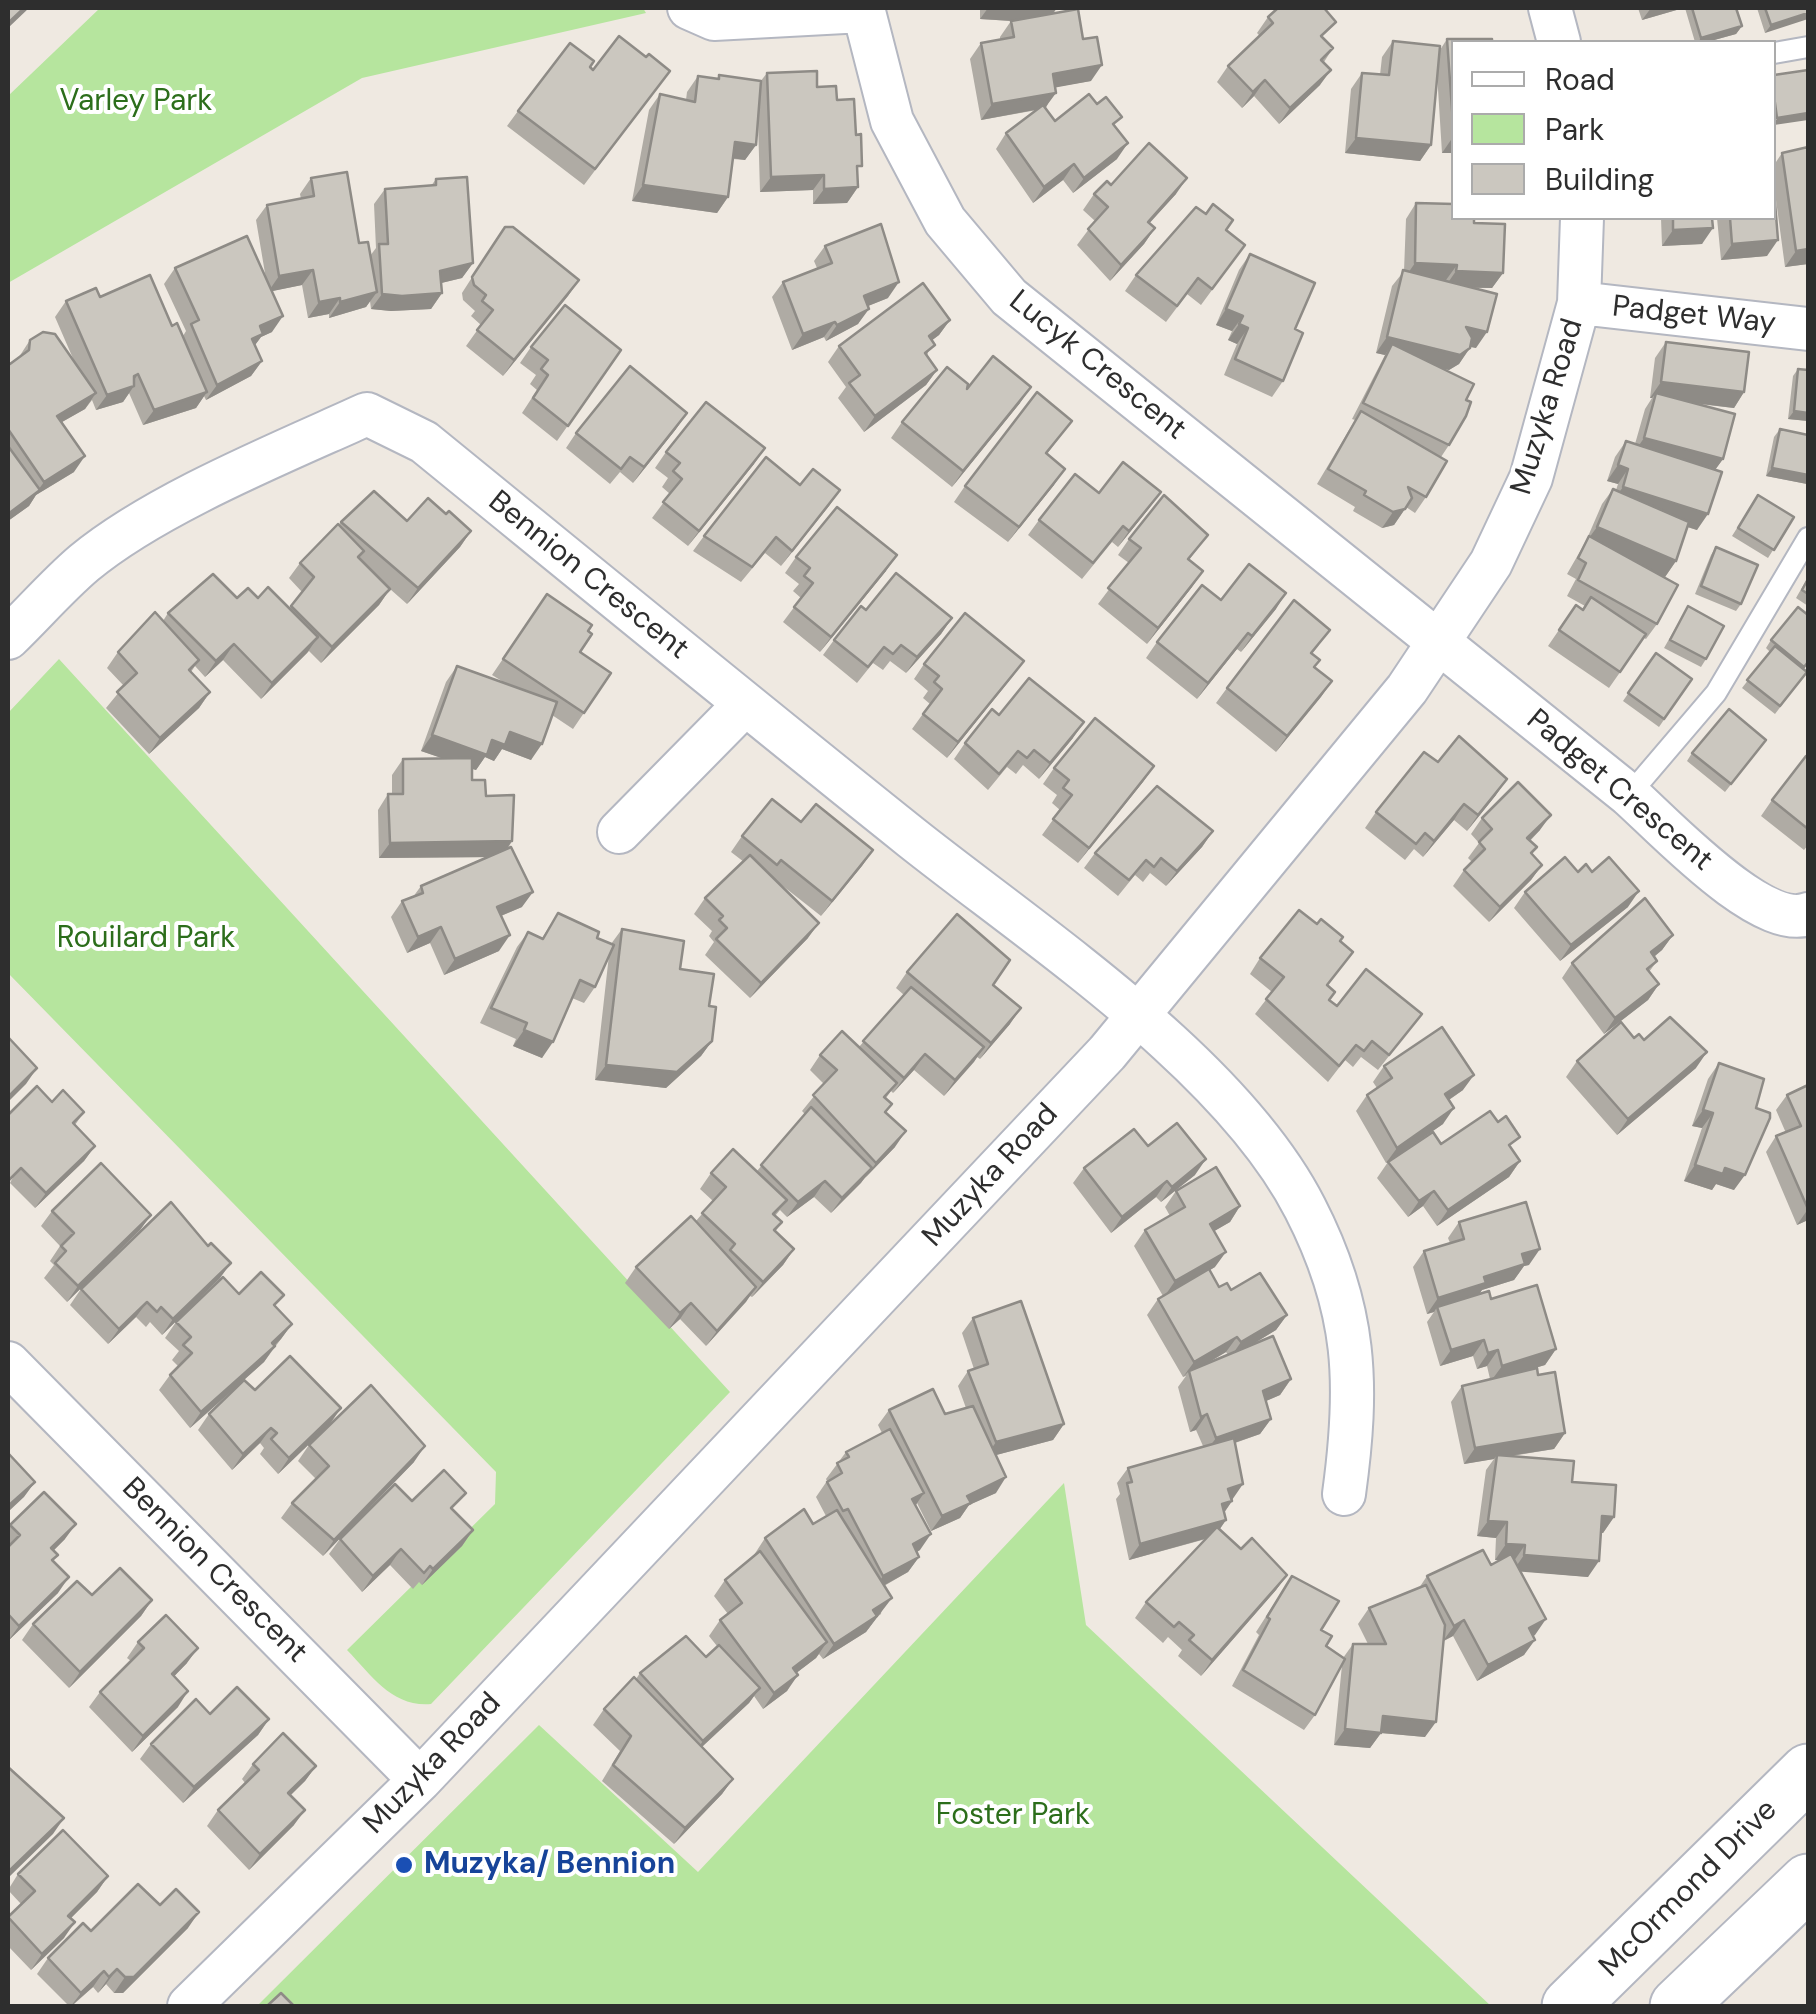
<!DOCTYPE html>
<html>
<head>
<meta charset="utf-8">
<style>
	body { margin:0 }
	#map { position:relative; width:1816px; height:2014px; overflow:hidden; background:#efe9e1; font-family:"DM Sans",sans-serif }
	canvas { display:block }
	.frame { position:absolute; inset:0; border:10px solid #2e2e2e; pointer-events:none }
	.legend { position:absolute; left:1451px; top:40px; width:325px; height:180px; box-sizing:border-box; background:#fff; border:2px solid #ababab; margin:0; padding:12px 18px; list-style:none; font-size:30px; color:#2e2e2e }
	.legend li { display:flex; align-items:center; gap:20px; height:50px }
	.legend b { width:50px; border:2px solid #ababab }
</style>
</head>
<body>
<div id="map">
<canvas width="1816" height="2014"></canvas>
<div class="frame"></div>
<ul class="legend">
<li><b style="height:12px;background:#fff"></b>Road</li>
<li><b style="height:28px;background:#b6e59e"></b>Park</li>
<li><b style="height:28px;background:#cbc7bf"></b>Building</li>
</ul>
</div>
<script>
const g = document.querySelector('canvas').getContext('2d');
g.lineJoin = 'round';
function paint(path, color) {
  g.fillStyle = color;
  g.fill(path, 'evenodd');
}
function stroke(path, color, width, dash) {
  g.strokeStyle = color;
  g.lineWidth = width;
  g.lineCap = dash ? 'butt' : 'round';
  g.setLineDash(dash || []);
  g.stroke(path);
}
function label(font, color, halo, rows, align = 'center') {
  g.font = font + ' "DM Sans",sans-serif';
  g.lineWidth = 8;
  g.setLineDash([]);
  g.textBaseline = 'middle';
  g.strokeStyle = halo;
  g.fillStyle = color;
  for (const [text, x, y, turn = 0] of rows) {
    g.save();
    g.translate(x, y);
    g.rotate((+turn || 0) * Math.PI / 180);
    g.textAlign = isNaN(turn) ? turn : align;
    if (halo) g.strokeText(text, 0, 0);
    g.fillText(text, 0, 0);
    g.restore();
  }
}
const green = new Path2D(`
	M100 8H643L646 13 362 78 8 283V96Z
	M59 659 730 1392 431 1704C392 1707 373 1677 347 1650L495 1504 496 1472 8 973V713Z
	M1064 1483 1086 1625 1491 2006H257L539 1725 698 1872Z`);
const service = new Path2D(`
	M1774 53 1808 47
	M1629 795 1716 693 1808 538`);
const minor = new Path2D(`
	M689 8 714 19 863 11
	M863 8 892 121 945 221 1009 297 1629 795C1663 825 1761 931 1808 914
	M1550 8 1559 42
	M1579 303 1808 329
	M8 638C33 614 57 586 84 563 155 504 281 453 367 414L424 442C586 574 748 707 912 838 1038 938 1232 1065 1305 1208 1357 1309 1359 1385 1344 1494
	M619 832 745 704
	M8 1363 420 1780
	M189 2006 420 1780 1107 1053 1407 689 1491 563 1531 478 1579 303 1582 218`);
const secondary = new Path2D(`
	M1570 2006 1808 1772
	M1678 2006 1808 1882`);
const wall = new Path2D(`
	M980 8H1057L1053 13 1091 81 1055 87 1046 108 1055 121 1115 127 1117 159 1073 193 1063 180 1033 203 996 149 1006 133 1037 110 981 120 970 59 981 43 1000 40V37L1011 21 980 19Z
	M1638 8H1681L1680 9 1642 20Z
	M1685 8H1736L1742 26 1736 34 1707 42H1695Z
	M1757 8H1808L1765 33Z
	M1268 17 1324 39 1333 48 1324 62 1320 85 1279 124 1254 96 1242 108 1217 82 1228 66 1260 36 1257 33Z
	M1447 39 1454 42V153H1442L1437 73 1431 145 1420 161 1345 153 1351 89 1362 73 1380 75 1382 57 1393 41 1440 50Z
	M646 57 670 71 584 185 507 126 518 111 590 67 593 70Z
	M767 73 817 87 837 100 857 172 858 187 847 203 813 204V190L760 192 758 121 756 145 745 160 733 159 728 197 717 213 632 201 649 110 660 94 686 100 687 92 698 76 717 79 719 75 760 82Z
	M1782 153 1808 264 1785 267 1774 185V165Z
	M311 178 370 256 376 248 374 204 385 189 431 186 436 179 473 263 462 278 441 283 442 293 431 309 391 311 371 309 370 301 366 307 329 318V314L308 318 302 285 272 291V332L261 337 255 345 262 361 251 376 206 400 204 396 196 408 143 425 129 393 123 402 96 410 92 400 85 409 62 422 74 472 36 495 29 506 8 521V364L19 357 30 340 75 363 55 317 66 301 100 297 172 326 183 336 186 331 164 284 175 268 266 279 256 220 267 205 301 199 300 194Z
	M1111 185 1176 194 1149 223 1155 228 1144 244 1110 281 1077 245 1095 221 1083 210 1094 194Z
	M1416 203 1474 223 1503 273 1492 288H1472L1476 348 1470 347 1459 364 1449 370 1442 369 1466 400 1449 445 1441 457 1426 497 1415 513 1406 507 1394 525 1382 528 1353 511 1355 507 1317 484 1355 420 1352 419 1385 355 1376 353 1392 286 1404 271 1406 219Z
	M1661 218H1712L1702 244 1662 246Z
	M1717 218H1774L1767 256 1721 260Z
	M1226 230 1245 245 1201 305 1187 294 1166 322 1125 291 1136 275Z
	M494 243 579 280 503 376 466 346 481 325 471 316 475 311 463 300 462 293Z
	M825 246 888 298 868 306 858 324 826 341 824 337 792 350 772 297 783 282 817 268 814 261Z
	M1250 254 1295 329 1283 381 1272 397 1224 375 1237 344 1228 340 1232 331 1216 325 1239 270Z
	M950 320 939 335 932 340 927 356 937 370 926 385 864 432 838 398 846 387 828 362 839 346Z
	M1666 342 1744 392 1734 408 1690 403 1723 459 1715 470 1697 530 1687 527 1676 561 1665 577 1651 570 1657 624 1646 639 1644 638 1609 688 1548 646 1576 605 1583 610 1585 606 1567 596 1576 579 1567 574 1586 541 1602 504 1613 489 1616 490 1618 484 1607 481 1615 457 1626 441 1635 444 1645 409 1652 398H1650L1655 358Z
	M531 347 621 350 557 441 522 413 537 390 530 384 536 375 520 363Z
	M1798 369 1808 370V421L1788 419 1793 376Z
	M967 389 1020 403 952 487 891 438 902 422Z
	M1072 421 1047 454 1054 485 1008 542 954 502 965 486Z
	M676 429 633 483 620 472 610 484 566 448 576 433Z
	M1780 429 1807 484 1766 476 1774 437Z
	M666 452 754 464 688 546 652 518 670 494 662 487 668 478 655 468Z
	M800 485 840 490 781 566 765 553 741 582 693 551 704 536Z
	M1099 493 1150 507 1118 547 1112 542 1082 579 1028 535 1039 520Z
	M1758 495 1794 517 1768 558 1732 536Z
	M446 514 471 531 460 547 407 604 390 589 379 605 321 663 309 651 261 699 223 660 205 677 195 666 191 672 210 692 199 708 149 754 106 708 124 686 107 668 118 652 163 621 168 613 237 598H258L290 608 302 592 289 578 300 563 341 522 407 521Z
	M1208 535 1189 560 1192 587 1147 644 1098 604 1129 563 1118 555 1129 539Z
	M1716 547 1741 604 1736 611 1695 594 1711 555Z
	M796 557 886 571 820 652 783 622 801 598 793 591 799 584 785 573Z
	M1808 577V606L1796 598Z
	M547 594 588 631 580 652 611 673 573 729 552 715 531 760 502 749 494 761 485 757 476 770 472 769V780L486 796 512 841 508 848 522 907 501 916 499 951 444 975 430 943 407 953 391 917 402 901 413 897 421 886 486 857 379 858 378 810 388 794H392V775L403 759 442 758 421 751 446 682 457 666 505 683 492 675Z
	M1221 600 1276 609 1241 652 1237 649 1197 699 1146 658 1157 642Z
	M1688 606 1706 659 1701 667 1664 648Z
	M866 610 952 618 941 634 906 673 890 661 883 670 873 663 857 683 823 655 834 640Z
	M1771 640 1808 663 1803 669 1807 672 1775 714 1742 688 1770 652 1766 648Z
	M1319 645 1312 654 1315 668 1332 681 1276 752 1216 703 1227 688Z
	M1656 653 1692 679 1659 727 1623 701Z
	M1024 661 947 758 912 729 930 704 923 698 928 691 914 679 924 664Z
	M999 715 1073 738 1039 779 1023 765 1016 774 1007 767 988 790 954 759 965 743Z
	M1766 740 1725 792 1687 761 1692 753Z
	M1808 758V845L1804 850 1761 816 1772 800Z
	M1438 762 1496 795 1467 831 1454 820 1423 857 1414 849 1405 860 1365 828 1376 812Z
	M1154 766 1078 863 1042 835 1060 810 1052 803 1057 795 1043 784 1054 768Z
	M1482 818 1540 830 1530 841 1537 847 1532 854 1542 865 1531 880 1489 922 1453 886 1464 870 1472 862 1468 858 1479 843 1471 834Z
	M801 822 873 850 821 916 774 879 808 938 750 998 705 955 714 942 709 936 712 931 694 914 705 898 744 862 731 852 742 836Z
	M1213 831 1202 847 1166 886 1150 873 1143 882 1135 875 1118 896 1084 868 1095 853Z
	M1578 872H1592L1628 907 1560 961 1514 908 1525 892Z
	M558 913 597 938 611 944 622 929 680 969 709 1006 712 1041 701 1056 666 1088 595 1080 609 955 595 987 584 1003 572 998 542 1058 513 1046 516 1039 480 1023 517 947 528 932 542 938Z
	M1673 935 1662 950 1654 957 1657 961 1649 972 1659 984 1648 1000 1604 1034 1562 978 1572 963Z
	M1340 941 1353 952 1327 986 1330 1000 1337 1006 1422 1014 1378 1070 1361 1057 1353 1067 1345 1060 1328 1082 1255 1014 1272 992 1250 974 1260 958Z
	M907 972 993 985 1010 1024 980 1059 977 1057 944 1096 914 1070 893 1093 891 1091 886 1098 892 1104 886 1113 895 1147 831 1213 814 1197 787 1217 780 1210 775 1216 782 1222 775 1232 794 1249 783 1265 752 1297 750 1296 706 1346 680 1319 669 1329 625 1283 636 1267 696 1221 713 1201 700 1189 711 1173 757 1171 805 1114 802 1111 824 1084 810 1070 820 1055 859 1047 904 995 896 988Z
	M1634 1038 1644 1040 1696 1068 1617 1135 1566 1077 1577 1061Z
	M1719 1063 1756 1108 1734 1190 1716 1184 1712 1190 1684 1181 1702 1128 1692 1126 1708 1079Z
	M1384 1066 1463 1090 1449 1100 1443 1124 1390 1161 1441 1144 1512 1149 1520 1161 1509 1177 1437 1226 1423 1206 1408 1217 1377 1178 1388 1162 1386 1163 1356 1111 1367 1095 1377 1088 1373 1082Z
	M1808 1085V1220L1797 1225 1766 1152 1776 1136 1786 1133 1776 1110 1787 1095Z
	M52 1102 84 1112 75 1125 95 1146 84 1161 35 1208 10 1183Z
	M1148 1146 1195 1175 1161 1202 1156 1197 1111 1233 1073 1183 1084 1168Z
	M1176 1191 1240 1206 1230 1222 1214 1231 1215 1267 1210 1270 1219 1287 1231 1290 1287 1315 1276 1330 1253 1344 1291 1379 1280 1395 1266 1401 1271 1419 1260 1434 1235 1443 1232 1501 1224 1513 1226 1520 1219 1530 1241 1549 1287 1575 1276 1590 1201 1676 1178 1656 1182 1650 1168 1637 1163 1643 1135 1618 1146 1602 1206 1539 1129 1560 1116 1499 1120 1494 1117 1483 1128 1468 1203 1446 1196 1430 1190 1432 1178 1387 1186 1376 1183 1377 1147 1315 1158 1299 1163 1296 1134 1246 1145 1230 1170 1216 1165 1207ZM1226 1352 1228 1355 1206 1364Z
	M52 1211 151 1215 140 1230 67 1302 44 1278 54 1265 50 1261 60 1246 41 1226Z
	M1459 1222 1529 1265 1524 1266 1514 1280 1482 1290 1479 1294 1491 1299 1556 1349 1545 1365 1528 1370 1538 1375 1565 1433 1554 1449 1512 1456 1572 1482 1614 1517 1603 1533 1601 1532 1588 1577 1521 1571 1535 1635 1533 1636 1524 1655 1477 1681 1453 1636 1444 1641 1425 1737 1381 1733 1370 1748 1334 1745 1342 1665 1315 1715 1304 1730 1232 1686 1259 1635 1256 1632 1292 1576 1321 1630 1326 1646 1343 1658 1353 1644H1368L1358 1624 1369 1608 1419 1588 1427 1576 1491 1565 1500 1560H1495L1496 1538 1477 1536 1486 1470 1494 1459 1464 1464 1451 1402 1462 1386 1490 1379 1487 1366 1477 1369 1473 1356 1440 1366 1427 1322 1434 1312 1427 1314 1413 1267 1424 1251 1450 1243 1448 1238Z
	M220 1278 162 1335 150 1322 146 1327 136 1317 108 1344 70 1305 81 1289Z
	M239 1294 276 1307 292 1324 264 1362 244 1380 255 1390 330 1424 278 1474 260 1454 264 1448 260 1443 232 1470 198 1430 209 1414 240 1384 190 1428 159 1390 170 1375 178 1366 172 1360 179 1351 165 1338 176 1322Z
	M973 1318 1064 1424 1053 1440 996 1455V1493L969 1505 960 1518 931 1531 917 1503 916 1505 920 1550 917 1552 919 1557 908 1572 884 1586 881 1614 877 1617 866 1632 823 1659 819 1654 816 1658 796 1673 787 1691 763 1709 754 1696 749 1703 702 1747 733 1779 722 1794 674 1844 602 1781 620 1751 593 1725 604 1709 636 1679 640 1673 706 1657 717 1646 709 1636 720 1620 728 1614 714 1596 725 1580 754 1555 765 1538 813 1524 826 1516 816 1497 827 1481 826 1479 846 1452 882 1433 878 1425 889 1410 945 1414 966 1408 958 1386 968 1371 974 1369 962 1333Z
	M309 1445 414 1462 323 1556 281 1518 292 1503 316 1479 298 1461Z
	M412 1501 454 1511 473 1530 462 1546 422 1585 419 1582 413 1589 390 1565 362 1592 329 1554 340 1539Z
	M10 1525 65 1539 53 1551 58 1555 53 1561 58 1593 8 1641V1528Z
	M92 1595 152 1600 141 1616 69 1688 22 1640 33 1624Z
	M138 1642 187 1663 174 1676 178 1707 132 1752 89 1707 100 1692 131 1661 127 1658Z
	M210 1714 269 1719 258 1735 183 1803 140 1759 151 1744Z
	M253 1764 316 1766 305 1781 291 1795 294 1825 249 1870 207 1826 218 1810 245 1783 242 1779Z
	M18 1874 108 1876 97 1892 71 1918 64 1938 31 1970 8 1946V1917L21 1904 8 1890Z
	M160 1905 188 1928 123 1993H114L106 1984 98 1993 93 1987 72 2006H69L37 1974 48 1958 91 1931Z`);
const shadedWall = new Path2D(`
	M24 8H29L8 28V23Z
	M988 8H1057L1046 23 980 19Z
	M1651 8H1681L1680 9 1642 20Z
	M1808 13V19L1765 33 1771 25Z
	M1742 26 1736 34 1707 42H1698L1701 38Z
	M1102 65 1091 81 1042 90 1053 74Z
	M1331 70 1320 85 1279 124 1290 108Z
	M1265 80 1254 96 1242 108 1253 92Z
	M1056 93 1045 108 981 120 992 104Z
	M1808 113V120L1774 125 1777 118Z
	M1453 137 1454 153H1442Z
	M1356 138 1431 145 1420 161 1345 153Z
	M735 142 756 145 745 160 724 157Z
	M1128 143 1117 159 1073 193 1084 178Z
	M1074 164 1063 180 1033 203 1044 187Z
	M824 175 813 190 760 192 771 177Z
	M1187 178 1176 194 1137 237 1148 222Z
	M643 185 728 197 717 213 632 201Z
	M858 187 847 203 813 204 824 189Z
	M1155 228 1144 244 1110 281 1121 265Z
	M1713 228 1702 244 1662 246 1673 230Z
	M1778 240 1767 256 1721 260 1732 244Z
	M1808 249V264L1785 267 1796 251Z
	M473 263 462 278 429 286 440 271Z
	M1415 263 1457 265 1446 280 1404 279Z
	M313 270 302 285 268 292 279 276Z
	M1456 271 1503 273 1492 288 1445 287Z
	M579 280 568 296 503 376 514 360Z
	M899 282 888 298 853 312 864 296Z
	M377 292 366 307 329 318 340 302Z
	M442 293 431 309 391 311 371 309 382 294Z
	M340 298 329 314 308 318 319 302Z
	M869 309 858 324 826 341 837 325Z
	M1226 309 1243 316 1232 331 1216 325Z
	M283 316 272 332 261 337 252 349 241 354 260 326Z
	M950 320 939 335 918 351 929 336Z
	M835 322 824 337 792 350 803 334Z
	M1239 324 1248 328 1237 344 1228 340Z
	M1466 327 1487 332 1476 348 1455 343Z
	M1387 337 1470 348 1459 364 1449 370 1387 355 1392 344 1385 355 1376 353Z
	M262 361 251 376 206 400 217 385Z
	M937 370 926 385 864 432 875 416Z
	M138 374 129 388 134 386 123 402 96 410 107 395 134 376Z
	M1661 382 1744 392 1734 408 1654 398 1656 393 1652 398H1650Z
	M1031 387 1020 403 952 487 963 471Z
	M207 392 196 408 143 425 154 410Z
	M96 393 85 409 46 431 57 416Z
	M1794 411 1808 413V421L1788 419Z
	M687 413 676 429 633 483 644 467Z
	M1644 438 1723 459 1712 474 1633 454Z
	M765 448 754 464 688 546 699 531Z
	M85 456 74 472 36 495 29 506 8 521V514L36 493 44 482Z
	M1618 465 1628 469 1618 484 1607 481Z
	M1772 468 1808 475V483L1807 484 1766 476Z
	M1065 469 1054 485 1008 542 1019 527Z
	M1623 487 1708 514 1697 530 1612 502Z
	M840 490 829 506 781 566 792 551Z
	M1161 492 1150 507 1118 547 1129 531Z
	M1405 509 1394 525 1382 528 1393 512Z
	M1597 527 1676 561 1665 577 1586 542Z
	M471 531 460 547 407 604 418 588Z
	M897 555 886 571 820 652 831 637Z
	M1203 571 1192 587 1147 644 1158 628Z
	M390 589 379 605 321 663 332 647Z
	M1286 593 1276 609 1241 652 1252 636Z
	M952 618 941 634 906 673 917 657Z
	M1248 633 1237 649 1197 699 1208 683Z
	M318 637 307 653 261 699 272 683Z
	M234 644 223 660 205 677 216 661Z
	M1024 661 1013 676 947 758 958 742Z
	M1332 681 1321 697 1276 752 1287 736Z
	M210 692 199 708 149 754 160 738Z
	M1084 722 1073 738 1039 779 1050 763Z
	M510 732 542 744 531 760 502 749 494 761 485 757 476 770 421 751 432 735 492 740Z
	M1154 766 1143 782 1078 863 1089 848Z
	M1507 779 1496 795 1467 831 1478 815Z
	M1464 804 1454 820 1423 857 1434 841Z
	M1551 815 1540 830 1516 854 1527 838Z
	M1213 831 1202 847 1166 886 1177 871Z
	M512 841 501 857 379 858 390 843Z
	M873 850 862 866 821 916 832 901Z
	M1542 865 1531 880 1489 922 1500 907Z
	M1639 891 1628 907 1560 961 1571 945Z
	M533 892 522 907 486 922 497 907Z
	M819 923 808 938 750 998 761 983Z
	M441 927 430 943 407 953 418 937Z
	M510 935 499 951 444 975 455 959Z
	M1673 935 1662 950 1640 968 1651 952Z
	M1659 984 1648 1000 1604 1034 1615 1018Z
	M1021 1008 1010 1024 980 1059 991 1043Z
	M524 1030 553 1042 542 1058 513 1046Z
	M712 1041 701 1056 666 1088 595 1080 606 1065Z
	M984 1047 974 1062 944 1096 955 1080Z
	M1707 1052 1696 1068 1617 1135 1628 1119Z
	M925 1054 914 1070 893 1093 904 1078Z
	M37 1068 26 1084 8 1102V1097Z
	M1474 1075 1463 1090 1434 1110 1445 1094Z
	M1454 1108 1443 1124 1386 1163 1397 1148Z
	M1703 1110 1713 1113 1702 1128 1692 1126Z
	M906 1131 895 1147 865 1178 876 1163Z
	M95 1146 84 1161 35 1208 46 1193Z
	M1206 1159 1195 1175 1161 1202 1172 1187Z
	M1520 1161 1509 1177 1437 1226 1448 1210Z
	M1695 1165 1725 1168 1745 1175 1734 1190 1716 1184 1712 1190 1684 1181Z
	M872 1168 861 1183 831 1213 842 1198Z
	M825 1181 814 1197 787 1217 798 1202Z
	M1167 1181 1156 1197 1111 1233 1122 1217Z
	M1434 1191 1423 1206 1408 1217 1419 1201Z
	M1240 1206 1230 1222 1199 1240 1210 1224Z
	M1808 1209V1220L1797 1225Z
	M151 1215 140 1230 67 1302 78 1286Z
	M794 1249 783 1265 752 1297 763 1282Z
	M1540 1249 1529 1265 1524 1266 1514 1280 1482 1290 1476 1299 1437 1307 1434 1312 1427 1314 1438 1298 1484 1277 1522 1254Z
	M1226 1252 1215 1267 1164 1297 1175 1281Z
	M231 1263 220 1278 162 1335 173 1319Z
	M756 1287 746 1302 706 1346 717 1331Z
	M147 1302 136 1317 108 1344 119 1329Z
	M691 1303 680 1319 669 1329 680 1313Z
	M1287 1315 1276 1330 1230 1358 1241 1342Z
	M292 1324 281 1339 263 1357 275 1346 264 1362 190 1428 201 1412Z
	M1237 1337 1226 1352 1189 1374V1371L1183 1377 1194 1362Z
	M1484 1340 1473 1356 1440 1366 1451 1350Z
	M1556 1349 1545 1365 1491 1381 1502 1366Z
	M1498 1350 1487 1366 1477 1369 1488 1353Z
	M1291 1379 1280 1395 1252 1407 1263 1391Z
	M341 1408 330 1424 278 1474 289 1458Z
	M1207 1414 1196 1430 1190 1432 1201 1417Z
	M1271 1419 1260 1434 1205 1453 1216 1438Z
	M1064 1424 1053 1440 985 1458 996 1442Z
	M271 1428 260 1443 232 1470 243 1454Z
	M1565 1433 1554 1449 1496 1458 1497 1455 1494 1459 1464 1464 1475 1448Z
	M425 1446 414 1462 323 1556 334 1540Z
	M1006 1477 996 1493 969 1505 960 1518 931 1531 942 1516 967 1496Z
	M35 1482 24 1497 8 1512V1506Z
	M1243 1484 1232 1500 1228 1489Z
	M924 1493 913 1509 912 1499Z
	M1232 1501 1221 1517 1222 1504Z
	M1602 1516 1614 1517 1603 1533 1591 1532Z
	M1226 1520 1215 1536 1129 1560 1140 1544Z
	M1488 1521 1507 1522 1496 1538 1477 1536Z
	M76 1524 65 1539 40 1564 51 1548Z
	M473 1530 462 1546 422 1585 433 1569Z
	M931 1534 920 1550 902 1560 913 1544Z
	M1506 1544 1525 1545 1514 1561 1495 1560Z
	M401 1549 390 1565 362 1592 373 1576Z
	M1524 1555 1599 1561 1588 1577 1513 1571Z
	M919 1557 908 1572 872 1592 883 1576Z
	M1287 1575 1276 1590 1201 1676 1212 1660Z
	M69 1577 58 1593 8 1641 19 1626Z
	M892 1598 866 1632 823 1659 834 1644 873 1610Z
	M152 1600 141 1616 69 1688 80 1672Z
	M1546 1619 1535 1635 1518 1644 1529 1628Z
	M1464 1620 1453 1636 1443 1641 1454 1626Z
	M1535 1640 1524 1655 1477 1681 1488 1665Z
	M827 1642 816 1658 782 1684 793 1668Z
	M198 1648 187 1663 161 1690 172 1674Z
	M798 1675 787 1691 763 1709 774 1693Z
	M760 1688 749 1703 692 1756 703 1741Z
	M188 1691 178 1707 132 1752 143 1736Z
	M1383 1716 1436 1722 1425 1737 1381 1733 1370 1748 1334 1745 1345 1729Z
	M269 1719 258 1735 183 1803 194 1787Z
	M316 1766 305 1781 277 1808 288 1793Z
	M733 1779 722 1794 674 1844 685 1828Z
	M305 1810 294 1825 249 1870 260 1854Z
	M64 1818 53 1834 8 1878 9 1871Z
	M108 1876 97 1892 57 1932 68 1916Z
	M199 1912 188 1928 123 1993H114L125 1977Z
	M75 1922 64 1938 31 1970 42 1954Z
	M117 1969 106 1984 98 1993 109 1977Z
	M104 1971 93 1987 71 2006 81 1993Z`);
const building = new Path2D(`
	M8 8H24L8 23Z
	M1278 8H1324L1336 22 1321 36 1333 48 1321 60 1331 70 1290 108 1265 80 1253 92 1228 66 1273 23 1268 17Z
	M1692 8H1736L1742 26 1701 38Z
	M1765 8H1808V13L1771 25Z
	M1078 9 1083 39 1097 37 1102 65 1053 74 1056 93 992 104 981 43 1014 37 1011 21Z
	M619 36 646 57 649 54 670 71 595 169 518 111 570 43 594 61 590 67 593 70Z
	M1447 39H1492V42H1454V137Z
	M1393 41 1440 46 1431 145 1356 138 1362 73 1389 75Z
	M1808 70V113L1777 118 1774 96V75Z
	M817 71V87L836 86 837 100 854 99 856 135 861 134 862 166H857L858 187 824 189V175L771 177 767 73Z
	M719 75 761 81 756 145 735 142 728 197 643 185 660 94 695 102 698 76 719 79Z
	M1089 94 1097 104 1106 97 1122 117 1113 124 1128 143 1084 178 1074 164 1044 187 1006 133 1043 105 1055 121Z
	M1149 143 1187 178 1148 222 1155 228 1121 265 1088 229 1108 207 1094 194 1107 181 1111 185Z
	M1808 147V249L1796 251 1782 153Z
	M347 172 359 243 368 242 377 292 340 302V298L319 302 313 270 279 276 267 205 314 196 311 178Z
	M467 177 473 263 440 271 442 293 402 296 382 294 379 244H388L385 189 436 185V179Z
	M1774 190 1778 240 1732 244 1730 218H1774Z
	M1416 203 1454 204V218H1474V223L1505 224 1503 273 1456 271 1457 265 1415 263Z
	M1213 204 1233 220 1226 230 1245 245 1212 289 1198 278 1177 306 1136 275 1196 207 1206 214Z
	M1673 218H1712L1713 228 1673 230Z
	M881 224 899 282 864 296 869 309 837 325 835 322 803 334 783 282 832 263 825 246Z
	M505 227H513L579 280 514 360 477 330 493 310 482 301 486 295 474 285 472 277Z
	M247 236 283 316 260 326 263 334 252 339 262 361 217 385 191 324 199 320 175 268Z
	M1250 254 1315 283 1295 329 1303 333 1283 381 1235 359 1248 328 1239 324 1243 316 1226 309Z
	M1403 270 1497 294 1487 332 1466 327 1472 338 1470 348 1460 355 1387 337Z
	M150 275 172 326 177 323 207 392 154 410 138 374 134 376V386L107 395 66 301 96 288 100 297Z
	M923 283 950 320 929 336 935 345 925 353 937 370 875 416 849 383 860 375 839 346Z
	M565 305 621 350 568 426 533 398 548 375 541 369 548 360 531 347Z
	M43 332 55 334 96 393 57 416 85 456 44 482 8 429V364H10L29 350 30 340Z
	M1666 342 1749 352 1744 392 1661 382Z
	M1392 344 1474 384 1466 400 1471 402 1466 416 1449 445 1363 403Z
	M993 356 1031 387 963 471 902 422 947 367 968 384 967 389Z
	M630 366 687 413 644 467 630 457 621 469 576 433Z
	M1798 369 1808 370V413L1794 411Z
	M1037 392 1072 421 1046 453 1065 469 1019 527 965 486Z
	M1656 393 1735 414 1723 459 1644 438Z
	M706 402 765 448 699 531 663 502 682 479 673 471 680 463 666 452Z
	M1361 411 1447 461 1426 497 1408 487 1412 498 1405 509 1393 512 1364 495 1366 491 1328 469Z
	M1780 429 1808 435V475L1772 468Z
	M1626 441 1722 472 1708 514 1623 487 1628 469 1618 465Z
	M8 446 40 490 8 514Z
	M766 457 800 485 813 469 840 490 792 551 776 537 752 567 704 536Z
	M1123 462 1161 492 1129 531 1123 526 1093 563 1039 520 1075 474 1099 493Z
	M1613 489 1689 522 1676 561 1597 527Z
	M374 491 407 521 428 498 446 514 449 511 471 531 418 588 341 522Z
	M1164 495 1208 535 1188 559 1203 571 1158 628 1108 588 1141 548 1129 539Z
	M1758 495 1794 517 1774 550 1738 528Z
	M837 507 897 555 831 637 794 607 813 583 804 576 810 568 796 557Z
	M338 524 364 551 358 557 390 589 332 647 291 606 314 577 300 563Z
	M1589 536 1678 585 1657 624 1578 580 1586 563 1578 558Z
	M1716 547 1758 565 1741 604 1701 586Z
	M1249 564 1286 593 1252 636 1248 633 1208 683 1157 642 1202 585 1221 600Z
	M896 573 952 618 917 657 901 645 893 654 884 647 868 667 834 640 861 606 866 610Z
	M213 574 237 598 248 588 258 598 268 587 318 637 272 683 234 644 216 661 168 613Z
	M1808 579V594L1802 590Z
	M547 594 592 625 588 631 592 634 580 652 611 673 584 713 503 659Z
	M1591 597 1646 634 1620 672 1559 630 1576 605 1583 610Z
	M1294 600 1330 630 1311 653 1320 660 1314 667 1332 681 1287 736 1227 688Z
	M1688 606 1724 626 1706 659 1670 640Z
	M1798 607 1808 615V662L1804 667 1771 640Z
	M155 612 199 660 189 670 210 692 160 738 117 692 137 673 118 652Z
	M965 613 1024 661 958 742 923 714 942 689 934 682 939 676 924 664Z
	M1775 646 1807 672 1780 706 1747 680Z
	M1656 653 1692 679 1664 719 1628 693Z
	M457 666 557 702 542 744 510 732 505 745 492 740 487 755 432 735Z
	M1029 678 1084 722 1050 763 1034 750 1027 758 1018 751 999 774 965 743 992 709 999 715Z
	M1729 709 1766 740 1731 784 1692 753Z
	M1095 718 1154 766 1089 848 1053 819 1072 795 1063 788 1069 780 1054 768Z
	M1459 736 1507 779 1478 815 1464 804 1434 841 1425 833 1416 844 1376 812 1424 752 1438 762Z
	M1806 756 1808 758V829L1772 800Z
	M472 758V780H485L486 796 514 795 512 841 390 843 388 794H403V759Z
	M1518 782 1551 815 1527 838 1537 847 1531 853 1542 865 1500 907 1464 870 1485 849 1479 842 1492 829 1482 818Z
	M1157 786 1213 831 1177 871 1161 858 1154 867 1146 860 1129 880 1095 853Z
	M772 799 801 822 816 804 873 850 832 901 781 860 777 865 742 836Z
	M511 847 533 892 497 907 510 935 455 959 441 927 418 937 402 901 423 893 421 886Z
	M750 855 819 923 761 983 716 939 727 928 719 920 723 916 705 898Z
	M1565 857 1578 872 1586 864 1592 872 1609 857 1639 891 1571 945 1525 892Z
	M1645 898 1673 935 1651 952 1657 961 1647 969 1659 984 1615 1018 1572 963Z
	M1299 910 1317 924 1321 919 1343 937 1340 941 1353 952 1327 985 1335 992 1329 1000 1337 1006 1366 969 1422 1014 1389 1055 1372 1041 1364 1051 1356 1045 1339 1066 1266 999 1284 977 1260 958Z
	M558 913 599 932 597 938 614 945 595 987 580 980 553 1042 524 1030 527 1023 491 1008 528 932 543 939Z
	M957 914 1010 960 993 985 1021 1008 991 1043 907 972Z
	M622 929 684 941 680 969 714 974 709 1006 716 1007 712 1041 677 1072 606 1065Z
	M911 987 984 1047 955 1080 925 1054 904 1078 863 1041Z
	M1670 1017 1707 1052 1628 1119 1577 1061 1621 1022 1634 1038 1639 1034 1644 1040Z
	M1442 1027 1474 1075 1445 1094 1454 1108 1397 1148 1367 1095 1392 1078 1384 1066Z
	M842 1031 897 1083 884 1097 892 1104 885 1112 906 1131 876 1163 813 1095 837 1070 820 1055Z
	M8 1037 37 1068 8 1097Z
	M1719 1063 1764 1079 1756 1108 1770 1113V1118L1745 1175 1725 1168 1723 1174 1695 1165 1713 1113 1703 1110Z
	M1808 1085V1209L1776 1136 1801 1126 1787 1095Z
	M37 1086 52 1102 63 1090 84 1112 73 1123 95 1146 46 1193 21 1168 8 1181V1115Z
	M811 1107 872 1168 842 1198 825 1181 798 1202 761 1165Z
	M1490 1111 1498 1122 1506 1116 1520 1137 1509 1145 1520 1161 1448 1210 1434 1191 1419 1201 1388 1162 1433 1132 1441 1144Z
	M1177 1123 1206 1159 1172 1187 1167 1181 1122 1217 1084 1168 1134 1129 1148 1146Z
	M733 1149 787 1200 773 1214 782 1222 774 1230 794 1249 763 1282 730 1250 735 1244 702 1213 726 1187 711 1173Z
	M101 1163 151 1215 78 1286 55 1263 66 1251 61 1246 74 1233 52 1211Z
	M1216 1167 1240 1206 1210 1224 1226 1252 1175 1281 1145 1230 1185 1207 1176 1191Z
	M171 1202 208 1246 211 1243 231 1263 173 1319 161 1307 157 1312 147 1302 119 1329 81 1289Z
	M1526 1202 1540 1249 1522 1254 1525 1264 1484 1277 1486 1283 1438 1298 1424 1251 1464 1239 1459 1222Z
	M691 1216 756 1287 717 1331 691 1303 680 1313 636 1267Z
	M1209 1269 1219 1287 1227 1283 1231 1290 1260 1273 1287 1315 1241 1342 1237 1337 1194 1362 1158 1299Z
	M261 1272 284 1295 274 1305 292 1324 272 1343 275 1346 201 1412 170 1375 192 1353 183 1345 191 1337 176 1322 223 1277 239 1294Z
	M1537 1285 1556 1349 1502 1366 1498 1350 1488 1353 1484 1340 1451 1350 1437 1307 1489 1291 1491 1299Z
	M1021 1301 1064 1424 996 1442 968 1371 988 1364 973 1318Z
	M1273 1336 1291 1379 1263 1391 1271 1419 1216 1438 1207 1414 1201 1417 1189 1371Z
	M290 1356 341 1408 289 1458 271 1439 277 1433 271 1428 243 1454 209 1414 244 1380 255 1390Z
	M1537 1368 1538 1375 1555 1372 1565 1433 1475 1448 1462 1386Z
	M371 1385 425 1446 334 1540 292 1503 329 1466 309 1445Z
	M933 1389 945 1414 973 1406 1006 1477 967 1496 971 1503 942 1516 889 1410Z
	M890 1429 924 1493 912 1499 931 1534 913 1544 919 1557 883 1576 848 1509 843 1511 827 1482 842 1473 837 1463 849 1457 846 1452Z
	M1234 1438 1243 1484 1228 1489 1232 1501 1222 1504 1226 1520 1140 1544 1127 1483 1132 1482 1128 1468Z
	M8 1453 35 1482 8 1506Z
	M1497 1455 1574 1461 1572 1482 1616 1485 1614 1517 1602 1516 1599 1561 1524 1555 1525 1545 1506 1544 1507 1522 1488 1521Z
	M444 1470 466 1493 451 1508 473 1530 433 1569 430 1566 424 1573 401 1549 373 1576 340 1539 395 1484 412 1501Z
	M44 1492 76 1524 51 1548 58 1555 52 1560 69 1577 19 1626 8 1614V1547L20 1535 10 1525Z
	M804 1509 813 1524 837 1510 892 1598 873 1610 877 1616 834 1644 765 1538Z
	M1217 1527 1241 1549 1252 1538 1287 1575 1212 1660 1189 1640 1194 1635 1179 1622 1174 1627 1146 1602Z
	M1483 1550 1491 1565 1511 1554 1546 1619 1529 1628 1535 1640 1488 1665 1464 1620 1454 1626 1427 1576Z
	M760 1551 827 1642 793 1668 798 1675 774 1693 720 1620 742 1603 725 1580Z
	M120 1568 152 1600 80 1672 33 1624 77 1581 92 1595Z
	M1292 1576 1339 1601 1321 1630 1332 1636 1326 1646 1345 1659 1315 1715 1243 1670 1270 1619 1267 1617Z
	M1426 1585 1445 1625 1436 1722 1383 1716 1381 1733 1345 1729 1353 1644H1386L1369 1608Z
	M166 1615 198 1648 172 1674 188 1691 143 1736 100 1692 144 1648 138 1642Z
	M686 1636 706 1657 719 1645 760 1688 703 1741 640 1673Z
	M634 1677 733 1779 685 1828 613 1765 631 1736 604 1709Z
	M237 1687 269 1719 194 1787 151 1744 196 1699 210 1714Z
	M283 1733 316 1766 288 1793 305 1810 260 1854 218 1810 259 1770 253 1764Z
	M8 1767 64 1818 9 1871 8 1869Z
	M63 1830 108 1876 68 1916 75 1922 42 1954 8 1917 35 1891 18 1874Z
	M138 1884 160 1905 176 1889 199 1912 134 1977H125L117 1969 109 1977 104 1971 81 1993 48 1958 83 1923 91 1931Z
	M281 1993 294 2006H267Z`);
const markers = [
	[404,1865,10,"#1a4fb4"]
];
const parkNames = [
	["Varley Park",136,102],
	["Rouilard Park",146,939],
	["Foster Park",1013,1816]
];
const streetNames = [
	["Padget Way",1694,316,6],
	["Lucyk Crescent",1097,366,39],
	["Muzyka Road",1548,407,-73],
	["Bennion Crescent",588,576,39],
	["Padget Crescent",1619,791,40],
	["Muzyka Road",991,1176,-47],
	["Bennion Crescent",214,1571,45],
	["Muzyka Road",433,1764,-46],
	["McOrmond Drive",1689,1889,-45]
];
const transitNames = [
	["Muzyka/ Bennion",424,1865]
];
paint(green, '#b6e59e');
stroke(service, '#b4b7c1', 24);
stroke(minor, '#b4b7c1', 46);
stroke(secondary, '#b4b7c1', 59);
stroke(service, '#fff', 20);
stroke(minor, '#fff', 42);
stroke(secondary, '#fff', 55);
paint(wall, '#afaba4');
paint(shadedWall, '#8e8b86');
paint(building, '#cbc7bf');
stroke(building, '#8e8b86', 2.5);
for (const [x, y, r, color] of markers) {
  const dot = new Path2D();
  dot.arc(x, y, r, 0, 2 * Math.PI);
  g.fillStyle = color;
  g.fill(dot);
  stroke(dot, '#fff', 4);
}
label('30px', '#2c6e1b', '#fff', parkNames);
label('30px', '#2e2e2e', '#fff', streetNames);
label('bold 30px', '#164399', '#fff', transitNames, 'left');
</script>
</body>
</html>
